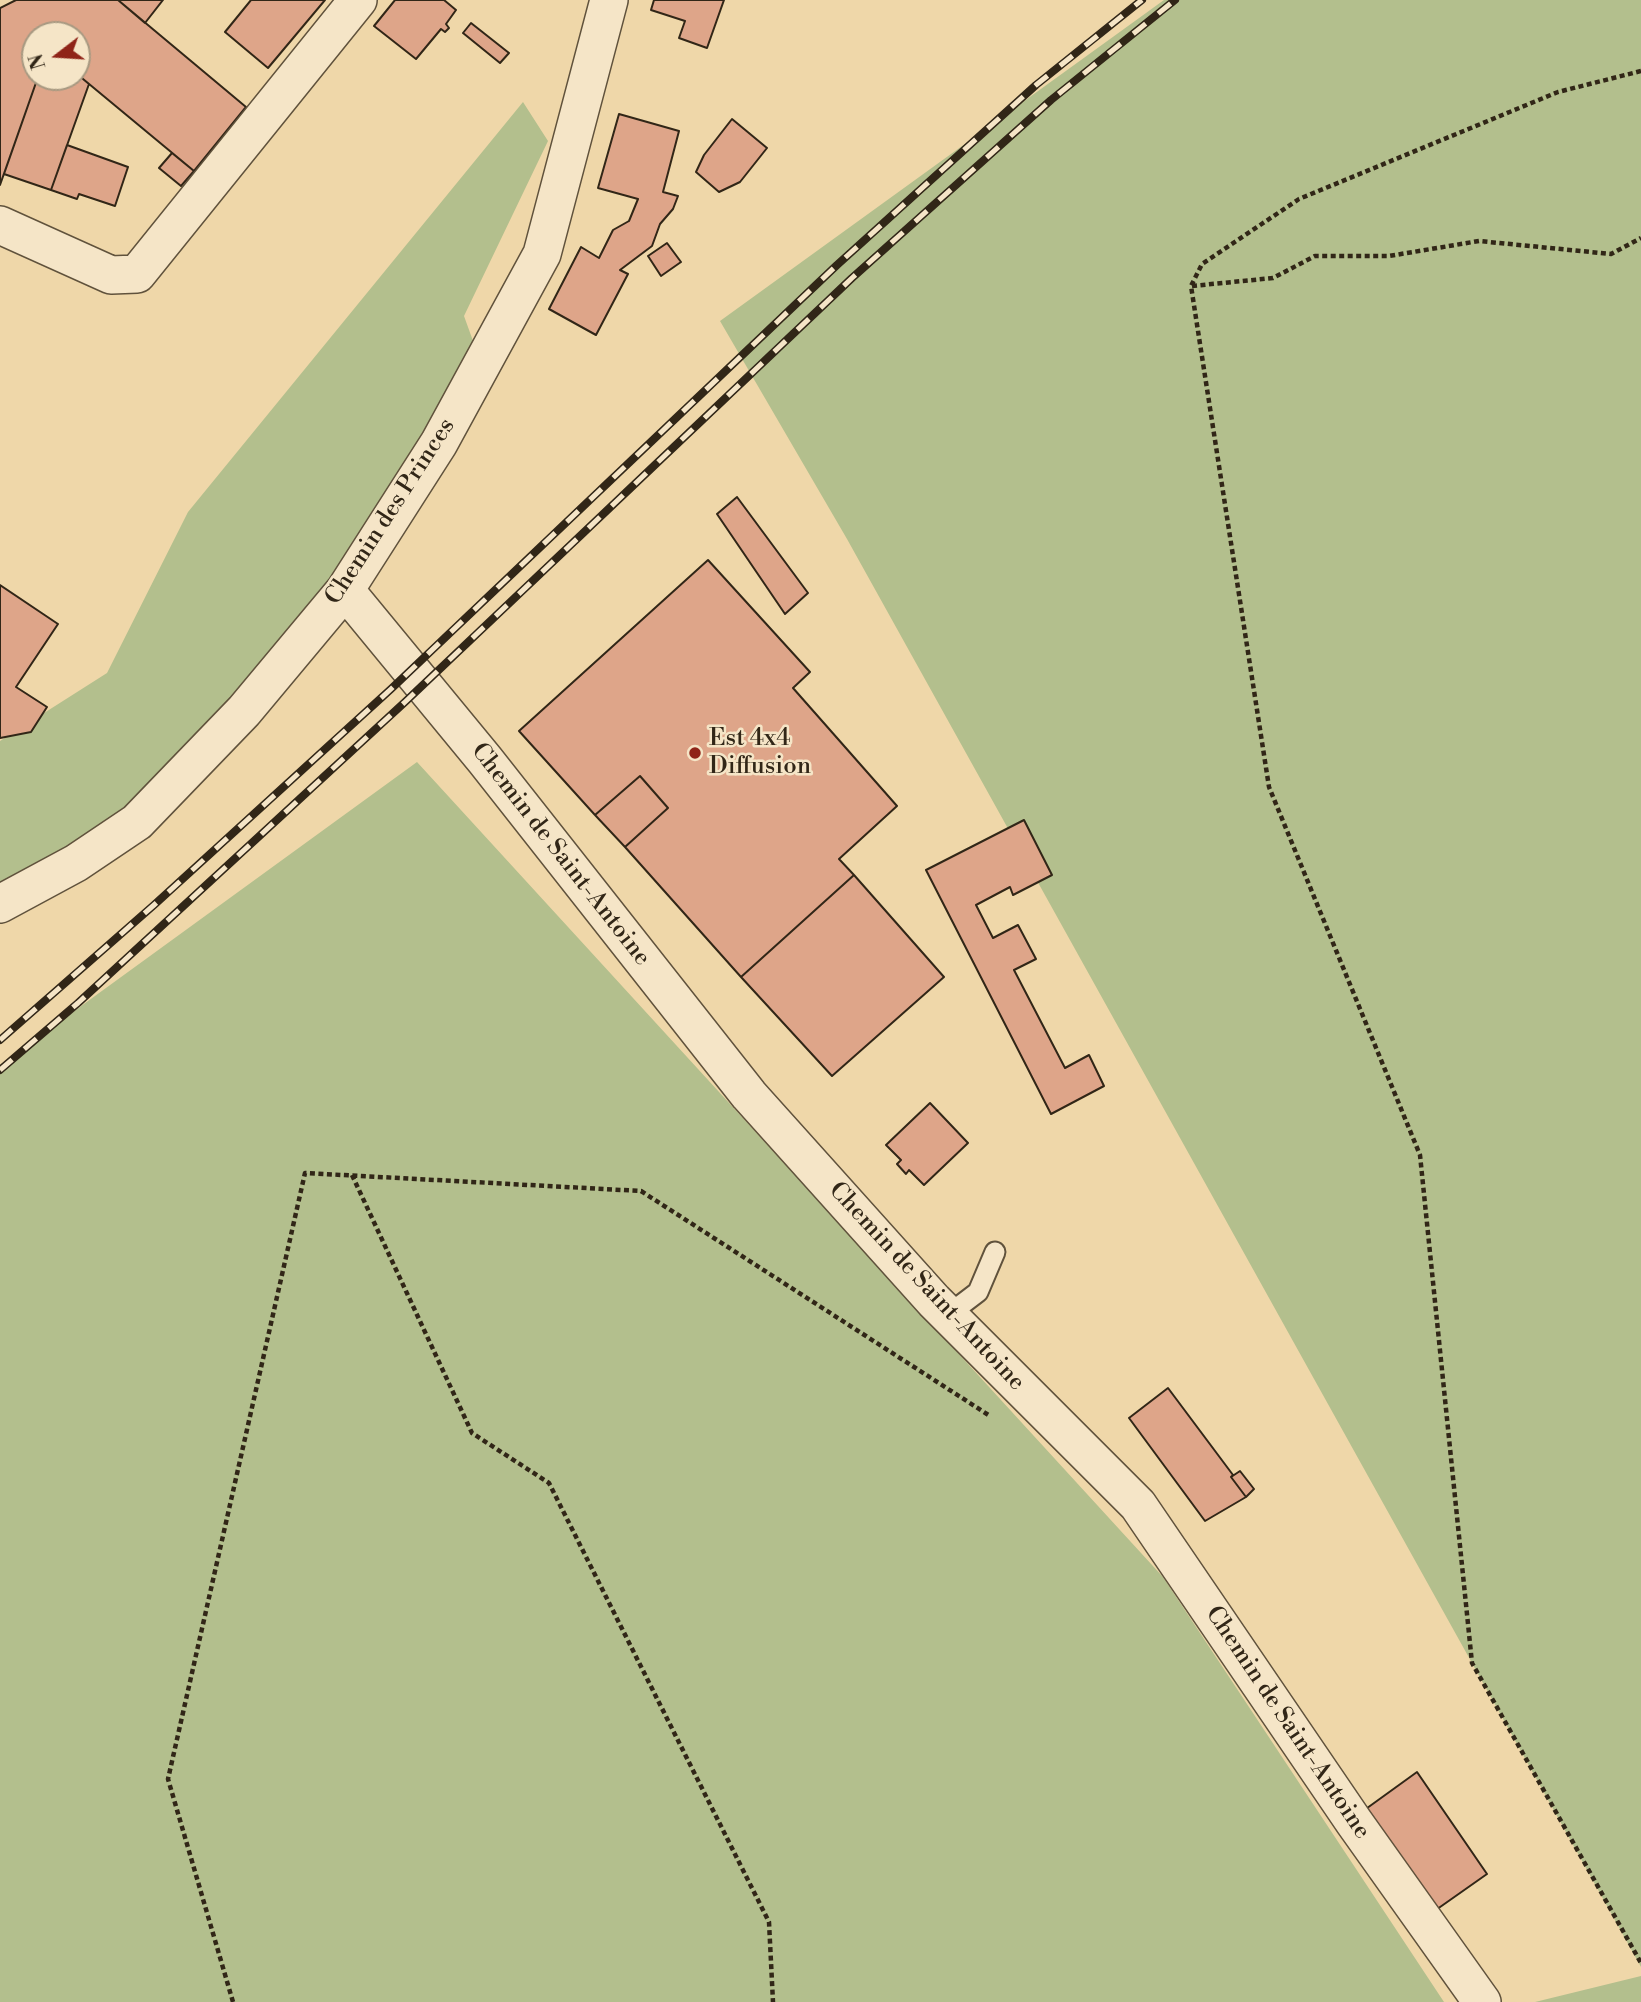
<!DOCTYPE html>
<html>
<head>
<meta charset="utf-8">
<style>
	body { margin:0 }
	#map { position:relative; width:1641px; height:2002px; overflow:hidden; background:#efd7a9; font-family:"Libre Bodoni",serif }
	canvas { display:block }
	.north { position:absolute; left:21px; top:21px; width:70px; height:70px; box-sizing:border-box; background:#f5e5c7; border:2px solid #a79981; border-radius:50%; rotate:253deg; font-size:19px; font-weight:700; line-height:28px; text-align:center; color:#312617 }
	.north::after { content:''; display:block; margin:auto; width:24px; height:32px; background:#8f2418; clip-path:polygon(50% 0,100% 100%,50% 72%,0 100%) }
</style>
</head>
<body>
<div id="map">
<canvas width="1641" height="2002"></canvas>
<div class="north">N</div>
</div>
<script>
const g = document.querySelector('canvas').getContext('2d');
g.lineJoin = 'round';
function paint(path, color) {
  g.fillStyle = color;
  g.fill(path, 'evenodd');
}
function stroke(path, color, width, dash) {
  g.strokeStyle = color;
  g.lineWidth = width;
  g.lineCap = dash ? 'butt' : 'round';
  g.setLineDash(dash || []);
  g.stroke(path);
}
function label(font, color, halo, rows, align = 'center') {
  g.font = font + ' "Libre Bodoni",serif';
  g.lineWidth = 5;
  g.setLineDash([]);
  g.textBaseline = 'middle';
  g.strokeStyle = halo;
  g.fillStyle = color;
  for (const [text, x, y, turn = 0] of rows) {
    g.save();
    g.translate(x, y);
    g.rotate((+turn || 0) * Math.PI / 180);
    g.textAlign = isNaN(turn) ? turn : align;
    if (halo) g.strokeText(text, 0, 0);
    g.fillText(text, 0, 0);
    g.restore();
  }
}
const green = new Path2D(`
	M1164 0H1641V1967L847 539 720 321Z
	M523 102 548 141 464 316 477 352 348 564 85 875 0 901V741L107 673 188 512Z
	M417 762 1163 1577 1444 2002H0V1065Z
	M1641 1976V2002H1535Z`);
const building = new Path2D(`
	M16 0H118L246 107 194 171 77 74V35H35V77H38L0 185V8Z
	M118 0H163L145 23Z
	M251 0H325L268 68 225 32Z
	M395 0H444L456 10 446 24 449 28 445 32 441 29 416 59 374 26Z
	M654 0H724L707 48 679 38 685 21 651 10Z
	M471 23 509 53 500 63 463 33Z
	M77 74 89 84 51 190 4 174 38 77H77Z
	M619 114 679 131 663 192 678 196 673 209 660 224 652 246 620 270 628 274 596 335 549 309 581 247 599 258 613 230 629 221 638 199 598 188Z
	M732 119 767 148 740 182 719 192 696 172 704 155Z
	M67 145 128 167 115 206 79 194 77 199 51 190Z
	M172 153 194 171 181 186 159 168Z
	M667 243 681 262 661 276 648 256Z
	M737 497 808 593 785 614 717 514Z
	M708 560 810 672 793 688 897 806 839 859 854 875 741 977 625 847 668 808 640 776 595 815 519 731Z
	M0 585 58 624 16 687 47 707 31 732 0 738Z
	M640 776 668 808 625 847 595 815Z
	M1024 820 1052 875 1013 895 1010 887 976 905 993 938 1018 925 1036 959 1014 970 1065 1068 1089 1055 1104 1086 1051 1114 926 870Z
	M854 875 944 977 832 1076 741 977Z
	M930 1103 968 1143 924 1185 909 1170 906 1174 897 1164 901 1160 886 1145Z
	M1168 1388 1233 1475 1231 1477 1246 1497 1205 1521 1129 1418Z
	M1240 1471 1254 1489 1246 1497 1231 1477Z
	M1417 1772 1487 1874 1433 1912 1363 1811Z`);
const path = new Path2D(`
	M1641 71 1558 92 1299 199 1202 264 1191 286 1269 787 1420 1155 1472 1663 1641 1963
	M1192 286 1273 278 1315 256H1389L1479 241 1611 254 1641 238
	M352 1175 472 1433 549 1483 769 1922 773 2002
	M233 2002 168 1779 305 1173 641 1191 990 1416`);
const lane = new Path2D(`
	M939 1303 957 1308 978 1292 995 1252`);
const street = new Path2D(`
	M0 225 111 275 137 274 358 0
	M345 590 485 760 749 1095 934 1301 1138 1505 1354 1822 1482 2002
	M0 904 76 863 137 822 244 711 345 590 439 443 542 254 609 0`);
const rail = new Path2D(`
	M0 1040 154 905 391 689 837 265 1036 85 1142 0
	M0 1070 78 1003 405 702 852 278 1051 100 1175 0`);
const markers = [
	[695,753,7,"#8f2418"]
];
const streetNames = [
	["Chemin des Princes",391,512,-57],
	["Chemin de Saint-Antoine",560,855,52],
	["Chemin de Saint-Antoine",926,1287,47],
	["Chemin de Saint-Antoine",1287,1723,56]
];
const poiNames = [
	["Est 4x4",709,739],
	["Diffusion",709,767]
];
paint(green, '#b3bf8d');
paint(building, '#dea589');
stroke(building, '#312617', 2);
stroke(lane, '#60523c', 23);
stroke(street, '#60523c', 40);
stroke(path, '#312617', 4.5, [5, 3.5]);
stroke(lane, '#f5e5c7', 19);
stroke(street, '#f5e5c7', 37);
stroke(rail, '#312617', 8);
stroke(rail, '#f5e5c7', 5, [16]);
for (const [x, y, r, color] of markers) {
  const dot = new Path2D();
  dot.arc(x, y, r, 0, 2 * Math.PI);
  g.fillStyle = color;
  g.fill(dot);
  stroke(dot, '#f5e5c7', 2.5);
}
label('24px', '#312617', '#f5e5c7', streetNames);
label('24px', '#312617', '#f5e5c7', poiNames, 'left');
</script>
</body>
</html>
